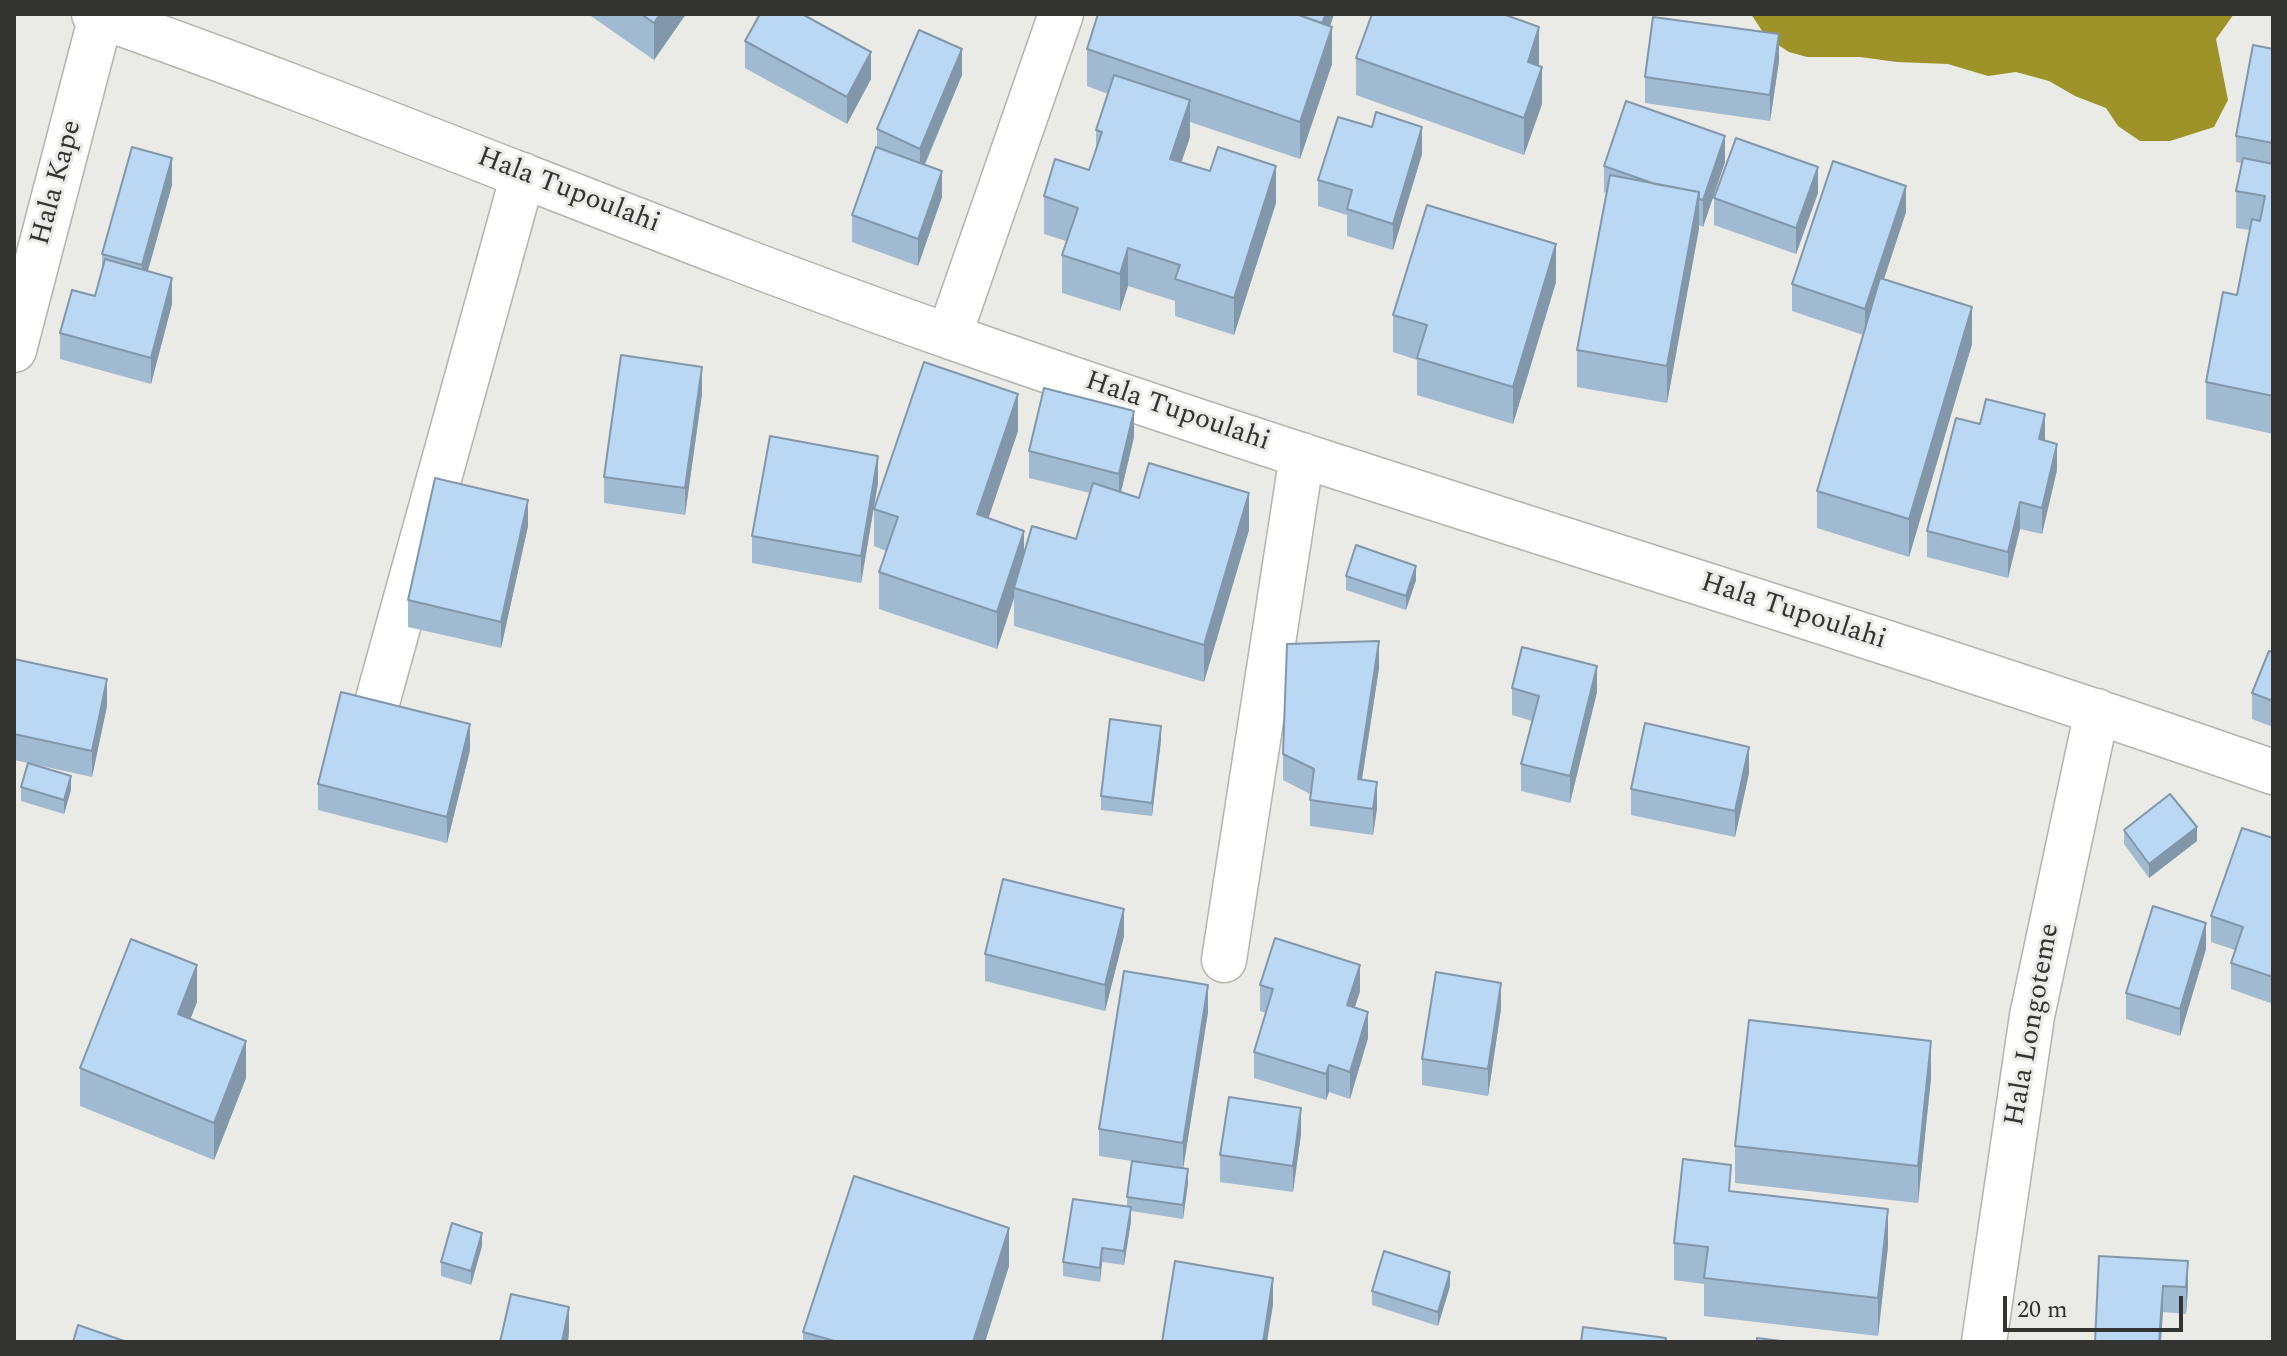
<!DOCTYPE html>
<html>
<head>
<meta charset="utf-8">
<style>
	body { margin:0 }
	#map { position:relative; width:2287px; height:1356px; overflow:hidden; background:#eaeae6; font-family:Spectral,serif }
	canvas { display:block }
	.frame { position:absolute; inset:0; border:16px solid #333332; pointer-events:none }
	.scale { position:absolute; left:2003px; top:1296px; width:180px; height:36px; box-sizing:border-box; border:4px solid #333332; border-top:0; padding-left:10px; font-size:24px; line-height:28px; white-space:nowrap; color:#333332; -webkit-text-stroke:6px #eaeae6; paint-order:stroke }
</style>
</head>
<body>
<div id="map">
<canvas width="2287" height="1356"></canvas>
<div class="frame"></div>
<div class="scale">20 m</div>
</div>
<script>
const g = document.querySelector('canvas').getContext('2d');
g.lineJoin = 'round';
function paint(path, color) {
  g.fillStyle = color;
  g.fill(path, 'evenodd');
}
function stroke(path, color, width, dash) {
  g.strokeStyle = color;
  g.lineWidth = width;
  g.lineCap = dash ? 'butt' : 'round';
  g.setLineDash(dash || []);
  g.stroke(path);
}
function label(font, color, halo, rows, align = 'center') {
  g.font = font + ' Spectral,serif';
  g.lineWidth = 6;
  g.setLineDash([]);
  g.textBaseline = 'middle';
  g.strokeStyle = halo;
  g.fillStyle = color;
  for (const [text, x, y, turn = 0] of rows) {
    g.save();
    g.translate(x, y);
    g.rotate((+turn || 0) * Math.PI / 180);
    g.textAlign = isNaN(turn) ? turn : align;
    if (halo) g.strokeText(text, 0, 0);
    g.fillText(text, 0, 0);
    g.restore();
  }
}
const water = new Path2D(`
	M1751 14H2234L2216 39 2228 100 2214 127 2170 141H2140L2118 126 2106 108 2075 96 2049 81 2016 72 1988 76 1948 64 1897 62 1860 57H1807L1789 52 1766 37Z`);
const minor = new Path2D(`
	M94 14C382 115 663 236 951 337 1389 491 1835 619 2273 772
	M949 336 1061 14
	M14 350 101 16
	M375 710 523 175
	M1224 960 1302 455
	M1984 1342 2032 1016 2097 711`);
const wall = new Path2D(`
	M588 14H686L654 60Z
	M1098 14H1334L1330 26 1332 64 1300 159 1190 122V137L1181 162 1276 203 1234 335 1175 316V301L1128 286 1120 311 1062 293V255L1066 241 1044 234V196L1089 170 1096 149V130L1108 94 1087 86V49Z
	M745 41 871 79 847 124 745 68Z
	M2273 49V434L2206 419V382L2237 295 2250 230 2236 228V191L2242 163 2236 162V136Z
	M1356 58 1539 64 1542 104 1524 155 1356 95Z
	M1779 61 1770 121 1645 103V77Z
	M962 75 925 165 942 197 918 266 852 242V215L877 148V129Z
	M1422 154 1393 250 1347 236V215L1318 206V180Z
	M1725 162 1703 227 1699 225 1667 403 1577 387V350L1606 193 1604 192V166Z
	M172 185 148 271 172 304 151 384 60 359V333L95 296 102 269V254Z
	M1818 193 1796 254 1714 225V198Z
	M1906 212 1884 279 1972 344 1909 557 1817 528V491L1863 335 1792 311V284Z
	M1556 282 1513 424 1417 395V360L1393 352V315Z
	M702 394 685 515 604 503V477Z
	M1018 431 988 518 1024 553 1076 539 1090 493 1029 478V451L1134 437 1121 492 1249 530 1204 682 1014 626V598L997 649 879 609V572L886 551 874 546V509Z
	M2045 441 2057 470 2042 534 2020 529 2008 578 1927 557V531Z
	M878 483 861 583 752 563V536Z
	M528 526 501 648 408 627V600Z
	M1346 576 1416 580 1406 610 1346 590Z
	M2273 652V727L2252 719V693Z
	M14 659 107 706 92 777 28 763 71 790 64 814 21 801V787L28 763 14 760Z
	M1379 668 1362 779 1377 808 1373 835 1310 826V794L1283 780V754Z
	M1512 688 1597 692 1570 803 1521 791V764L1532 721 1512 715Z
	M1161 740 1152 816 1101 810V796Z
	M470 750 447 843 318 810V784Z
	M1749 773 1735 837 1631 815V789Z
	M2124 830 2197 841 2149 878 2124 844Z
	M2273 838V1004L2231 989V963L2235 950 2211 942V916Z
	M1124 936 1105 1011 985 981V954Z
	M2206 949 2180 1036 2126 1019V993Z
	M1260 985 1360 991 1355 1007 1368 1038 1350 1099 1329 1092 1326 1100 1254 1078V1052L1266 1013 1260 1011Z
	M197 1002 190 1019 246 1078 214 1160 80 1106V1068Z
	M1501 1009 1488 1096 1422 1085V1059Z
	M1208 1012 1183 1168 1188 1183 1183 1219 1131 1211V1221L1124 1265 1102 1262 1100 1282 1063 1276V1262L1127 1207V1197L1132 1161 1099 1156V1129Z
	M1931 1078 1918 1203 1735 1183V1146Z
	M1301 1134 1293 1192 1220 1182V1155Z
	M1731 1191 1888 1246 1878 1336 1704 1316V1284L1674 1280V1243Z
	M482 1246 471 1285 441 1276V1262Z
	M2188 1261V1287L2186 1314 2163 1312 2095 1342Z
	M1009 1266 985 1342H803V1332Z
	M1450 1286 1438 1326 1372 1305V1291Z`);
const shadedWall = new Path2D(`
	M660 14H686L654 60V23Z
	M1326 14H1334L1322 51V25Z
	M1332 27V64L1300 159V122Z
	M1539 27V64L1528 99V62Z
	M1779 34V61L1770 121V95Z
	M962 49V75L920 175V149Z
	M871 52V79L847 124V97Z
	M1542 67V104L1524 155V118Z
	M1190 100V137L1170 196V159Z
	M1422 127V154L1393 250V224Z
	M1725 136V162L1703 227V200Z
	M172 158V185L142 291V265Z
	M1276 166V203L1234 335V298Z
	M1818 167V193L1796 254V228Z
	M942 171V197L918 266V239Z
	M1906 186V212L1865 336V309Z
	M1699 192V229L1667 403V366Z
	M1556 244V282L1513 424V387Z
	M1128 248V286L1120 311V274Z
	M172 278V304L151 384V358Z
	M1972 307V344L1909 557V519Z
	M702 367V394L685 515V488Z
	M1018 394V431L977 552V514Z
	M1134 411V437L1119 500V474Z
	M2045 414V440L2039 466V439Z
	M2057 444V470L2042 534V508Z
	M878 456V483L861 583V556Z
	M1249 493V530L1204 682V645Z
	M528 500V526L501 648V622Z
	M2020 502V529L2008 578V552Z
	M1024 531V568L1014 588V598L997 649V612Z
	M1416 566V580L1406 610V596Z
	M1379 641V668L1358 805V779Z
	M1597 666V692L1570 803V776Z
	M107 679V706L92 777V751Z
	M470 724V750L447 843V817Z
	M1161 726V740L1152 816V803Z
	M1749 747V773L1735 837V811Z
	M71 776V790L64 814V800Z
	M1377 782V808L1373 835V809Z
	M2197 827V841L2149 878V864Z
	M1124 909V936L1105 1011V985Z
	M2206 923V949L2180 1036V1009Z
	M197 965V1002L178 1051V1014Z
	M1360 965V991L1347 1031V1005Z
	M1501 983V1009L1488 1096V1069Z
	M1208 985V1012L1183 1170V1143Z
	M1368 1012V1038L1350 1099V1072Z
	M246 1041V1078L214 1160V1123Z
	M1931 1041V1078L1918 1203V1166Z
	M1329 1065V1092L1326 1100V1074Z
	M1301 1108V1134L1293 1192V1166Z
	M1188 1169V1183L1183 1219V1205Z
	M1131 1207V1221L1124 1265V1251Z
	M1888 1209V1246L1878 1336V1298Z
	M1009 1228V1266L985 1342H973Z
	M482 1233V1246L471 1285V1271Z
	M1102 1248V1262L1100 1282V1268Z
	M2188 1261V1287L2186 1314V1287Z
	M1450 1272V1286L1438 1326V1312Z
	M1273 1278V1305L1267 1342H1263Z
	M2163 1286V1312L2161 1342H2159Z
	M569 1307V1333L568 1342H562Z`);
const building = new Path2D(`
	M641 14H660L654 23Z
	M760 14H802L871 52 847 97 745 41Z
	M1098 14H1296L1332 27 1300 122 1087 49Z
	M1296 14H1326L1322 23Z
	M1372 14H1503L1539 27 1528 62 1542 67 1524 118 1356 58Z
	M1653 17 1779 34 1770 95 1645 77Z
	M919 30 962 49 920 149 877 129Z
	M2253 45 2273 49V143L2236 136Z
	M1114 75 1190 100 1170 159 1210 171 1218 147 1276 166 1234 298 1175 279 1180 265 1128 248 1120 274 1062 255 1078 208 1044 196 1055 159 1089 170 1102 132 1096 130Z
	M1626 101 1725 136 1703 200 1699 199V192L1655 184 1604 166Z
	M1376 112 1422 127 1393 224 1347 209 1352 190 1318 180 1338 117 1372 127Z
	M1736 138 1818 167 1796 228 1714 198Z
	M132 147 172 158 142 265 102 254Z
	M876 147 942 171 918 239 852 215Z
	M2243 158 2273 164V396L2206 382 2223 292 2237 295 2252 219 2260 221 2265 196 2236 191Z
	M1833 161 1906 186 1865 309 1792 284Z
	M1610 175 1699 192 1667 366 1577 350Z
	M1427 205 1556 244 1513 387 1417 358 1427 325 1393 315Z
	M105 259 172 278 151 358 60 333 72 290 95 296Z
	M1880 278 1972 307 1909 519 1817 491Z
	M621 355 702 367 685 488 604 477Z
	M924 362 1018 394 977 514 1024 531 997 612 879 572 898 517 874 509Z
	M1044 388 1134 411 1119 474 1029 451Z
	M1986 399 2045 414 2039 439 2057 444 2042 508 2020 502 2008 552 1927 531 1956 418 1980 424Z
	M770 436 878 456 861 556 752 536Z
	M1149 463 1249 493 1204 645 1014 588 1032 526 1076 539 1093 483 1139 498Z
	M435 478 528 500 501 622 408 600Z
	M1356 545 1416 566 1406 596 1346 576Z
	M1379 641 1358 779 1377 782 1373 809 1310 800 1314 769 1283 754 1287 644Z
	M1522 647 1597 666 1570 776 1521 764 1539 696 1512 688Z
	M2269 651 2273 652V701L2252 693Z
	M14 659 107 679 92 751 14 734Z
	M341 692 470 724 447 817 318 784Z
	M1110 719 1161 726 1152 803 1101 796Z
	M1645 723 1749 747 1735 811 1631 789Z
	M28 763 71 776 64 800 21 787Z
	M2170 794 2197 827 2149 864 2124 830Z
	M2242 828 2273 838V977L2231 963 2243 927 2211 916Z
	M1003 879 1124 909 1105 985 985 954Z
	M2153 906 2206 923 2180 1009 2126 993Z
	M1275 938 1360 965 1347 1005 1368 1012 1350 1072 1329 1065 1326 1074 1254 1052 1273 989 1260 985Z
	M131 939 197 965 178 1014 246 1041 214 1123 80 1068Z
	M1124 971 1208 985 1183 1143 1099 1129Z
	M1436 972 1501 983 1488 1069 1422 1059Z
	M1749 1020 1931 1041 1918 1166 1735 1146Z
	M1229 1097 1301 1108 1293 1166 1220 1155Z
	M1683 1159 1731 1165 1729 1191 1888 1209 1878 1298 1704 1278 1708 1247 1674 1243Z
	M1132 1161 1188 1169 1183 1205 1127 1197Z
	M854 1176 1009 1228 973 1342H838L803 1332Z
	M1073 1199 1131 1207 1124 1251 1102 1248 1100 1268 1063 1262Z
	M452 1223 482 1233 471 1271 441 1262Z
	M1384 1251 1450 1272 1438 1312 1372 1291Z
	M2099 1256 2188 1261 2186 1287 2163 1286 2159 1342H2095Z
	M1175 1261 1273 1278 1263 1342H1162Z
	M511 1294 569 1307 562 1342H500Z
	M78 1325 127 1342H73Z
	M1583 1327 1666 1338 1665 1342H1581Z
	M1757 1338 1789 1342H1757Z`);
const streetNames = [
	["Hala Kape",58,183,-75],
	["Hala Tupoulahi",568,192,21],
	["Hala Tupoulahi",1177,413,19],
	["Hala Tupoulahi",1793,613,18],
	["Hala Longoteme",2034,1025,-80]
];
paint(water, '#9e9329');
stroke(minor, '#b4b3af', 47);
stroke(minor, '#fff', 44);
paint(wall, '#a0bad1');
paint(shadedWall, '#8297aa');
paint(building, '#bad8f3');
stroke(building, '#8297aa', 2);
label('28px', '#333332', '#eaeae6', streetNames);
</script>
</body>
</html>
